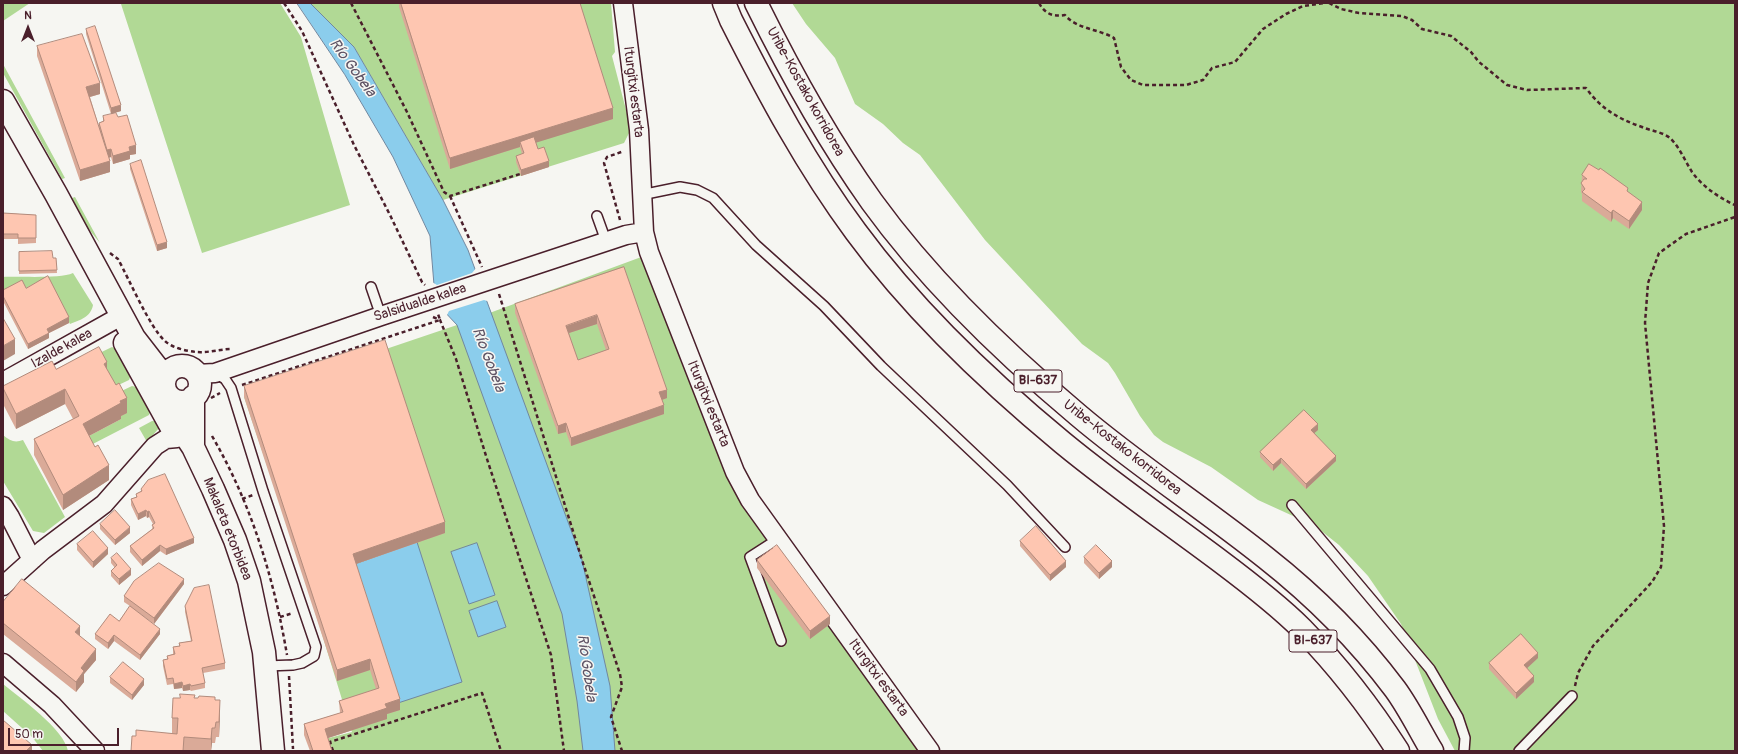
<!DOCTYPE html>
<html>
<head>
<meta charset="utf-8">
<style>
	body { margin:0 }
	#map { position:relative; width:1738px; height:754px; overflow:hidden; background:#f6f6f2; font-family:Pangolin,sans-serif }
	canvas { display:block }
	.frame { position:absolute; inset:0; border:4px solid #4a1f2b; pointer-events:none }
	.north { position:absolute; left:8px; top:8px; width:40px; height:40px; -webkit-text-stroke:3px #f6f6f2; paint-order:stroke; rotate:0deg; font-size:11px; font-weight:700; line-height:16px; text-align:center; color:#4a1f2b }
	.north::after { content:''; display:block; margin:auto; width:14px; height:18px; background:#4a1f2b; clip-path:polygon(50% 0,100% 100%,50% 72%,0 100%) }
	.scale { position:absolute; left:8px; top:728px; width:111px; height:18px; box-sizing:border-box; border:2px solid #4a1f2b; border-top:0; padding-left:5px; font-size:12px; line-height:14px; white-space:nowrap; color:#4a1f2b; -webkit-text-stroke:3px #f6f6f2; paint-order:stroke }
</style>
</head>
<body>
<div id="map">
<canvas width="1738" height="754"></canvas>
<div class="frame"></div>
<div class="north">N</div>
<div class="scale">50 m</div>
</div>
<script>
const g = document.querySelector('canvas').getContext('2d');
g.lineJoin = 'round';
function paint(path, color) {
  g.fillStyle = color;
  g.fill(path, 'evenodd');
}
function stroke(path, color, width, dash) {
  g.strokeStyle = color;
  g.lineWidth = width;
  g.lineCap = dash ? 'butt' : 'round';
  g.setLineDash(dash || []);
  g.stroke(path);
}
function label(font, color, halo, rows, align = 'center') {
  g.font = font + ' Pangolin,sans-serif';
  g.lineWidth = 3;
  g.setLineDash([]);
  g.textBaseline = 'middle';
  g.strokeStyle = halo;
  g.fillStyle = color;
  for (const [text, x, y, turn = 0] of rows) {
    g.save();
    g.translate(x, y);
    g.rotate((+turn || 0) * Math.PI / 180);
    g.textAlign = isNaN(turn) ? turn : align;
    if (halo) g.strokeText(text, 0, 0);
    g.fillText(text, 0, 0);
    g.restore();
  }
}
const green = new Path2D(`
	M3 3H30L3 21Z
	M124 3H280L301 37 350 205 202 253 121 4Z
	M310 3H611L615 52 612 56 631 129 624 143 443 200 354 47Z
	M792 3H1735V751H1455L1438 719 1401 624 1368 576 1339 545 1315 526 1258 500 1211 467 1163 442 1154 435 1140 416 1115 373 1108 363 1082 344 985 240 920 155 903 143 883 124 855 104 835 58 806 24Z
	M3 64 65 178 62 179 3 73Z
	M75 197 100 243 87 227 72 198Z
	M644 256 732 476 921 751H329L325 739 352 732 305 579 244 397 457 325Z
	M73 273 93 305C91 317 80 320 70 324L48 282 3 296V277C20 276 60 279 73 273Z
	M112 347 116 349 131 375 129 380 110 389 52 376Z
	M132 386 136 387 150 412 149 415 87 447 83 439 121 419 113 395Z
	M152 421H155L159 428 147 442 139 428Z
	M3 435C10 441 15 443 23 440L65 517 44 533 33 531 3 481Z
	M3 684C20 698 64 729 68 751H43L32 737 3 711Z`);
const water = new Path2D(`
	M297 3H310L354 47 443 200 468 250 582 560 610 686 615 751H583L577 701 562 614 457 325 442 309 434 285 430 236 393 157 345 75Z
	M417 542 462 682 398 703 353 565Z
	M477 543 495 595 469 604 451 552Z
	M497 601 506 627 478 637 469 611Z`);
const pier = new Path2D(`
	M477 267 490 302 484 300 449 311 446 317 441 310 432 282 437 285 472 273Z`);
const path = new Path2D(`
	M284 3 302 31 354 145 390 215 422 282 425 285
	M351 3 407 112 444 192 450 196 520 174
	M1039 3C1045 14 1053 17 1065 15 1076 29 1099 29 1114 38L1121 67 1131 80 1143 85H1186L1203 80 1212 68 1235 62 1263 29 1286 14 1303 6 1325 3
	M1329 3 1341 9 1359 13 1402 16 1412 20 1422 29 1451 36 1471 52 1479 62 1507 85 1527 90 1586 88C1601 109 1619 119 1642 127 1651 131 1664 132 1671 139 1680 148 1685 161 1692 172 1702 186 1719 198 1735 205
	M450 196 482 267
	M620 220 604 163 607 157 624 151
	M110 253 118 259C129 279 150 328 165 341 172 348 187 351 196 352 209 353 220 349 232 349
	M499 294 582 560 620 674 622 687 611 717 622 751
	M433 317 440 320 456 359 487 459 551 655 564 751
	M242 385 440 320 438 314
	M211 398 220 393
	M212 436C251 503 274 578 287 655
	M242 499 253 495
	M280 617 293 613
	M289 676 293 749
	M1575 686 1578 673 1593 646 1652 582 1661 567 1664 526 1645 323 1648 283 1659 253 1686 234 1735 217
	M333 751 330 742 482 693 501 751`);
const lane = new Path2D(`
	M641 195 680 187 697 190 713 198 756 245 824 306 881 366 1007 485 1065 547
	M597 216 606 241
	M371 287 381 316
	M215 373 225 379 231 388 263 491 316 647 314 656 302 663 293 665 266 666
	M1292 505 1430 669 1458 717 1465 738 1464 751
	M778 539 750 557 781 641
	M1519 751 1572 696`);
const street = new Path2D(`
	M623 3 639 130 644 232 649 252 735 472 750 500 930 751
	M197 374 215 373 381 316 626 235 644 232
	M3 382 121 316
	M3 506 10 517 32 560
	M3 586 43 550 104 504 155 446 166 439 177 438
	M3 663 52 705 95 751`);
const secondary = new Path2D(`
	M3 101 56 194 134 338 165 378
	M125 343 173 430
	M164 384a18 18 0 1 1 36 0a18 18 0 1 1-36 0Z
	M193 397V447
	M175 401 173 412 177 423 193 447 213 489 235 540 249 581 264 652 273 751`);
const highway = new Path2D(`
	M724 3 731 20C768 93 807 166 856 232 914 311 988 381 1063 443 1114 485 1168 522 1220 561 1248 582 1277 604 1302 629 1338 666 1370 707 1398 751
	M756 3C790 72 827 139 872 202 930 282 1003 352 1078 415 1138 466 1205 509 1266 558 1313 595 1359 641 1395 689 1409 708 1420 731 1432 751`);
const wall = new Path2D(`
	M399 3H580L613 119 536 142 538 149 549 167 521 176 516 162V156L522 154 520 147 450 169 399 7Z
	M86 29 121 111 111 114 86 34Z
	M37 46 100 94 90 97 99 127V123L103 121V116L118 117 136 154 130 155V159L113 164 111 157 109 158 110 172 80 181 37 56Z
	M130 164 167 248 157 251 130 169Z
	M1582 175 1628 192 1642 210 1629 229 1613 218 1611 222 1582 201V194L1581 192Z
	M3 213 36 215V243L18 244V239H3Z
	M19 252 53 258H56L57 273 19 274Z
	M624 267 667 398 662 400 664 414 571 446 566 432 558 434 515 313V304ZM597 324 606 350 578 360 569 333Z
	M26 288 69 323 49 333V338L28 349 3 301V290Z
	M56 369 107 370 127 413 121 416V419L89 436 109 480 63 510 34 455V439L73 419 65 404 16 429 3 404V386Z
	M244 386 445 533 356 564 400 710 387 714V719L328 738 332 751H310L304 735V724L340 713 339 701 376 689 370 670 337 681 244 397Z
	M1318 430 1314 433 1336 461 1306 489 1281 463 1273 471 1260 457V452Z
	M141 489 194 543 166 555 160 551 142 566 130 552V546L152 529 153 524 149 517 147 518 146 516 138 520 131 505V499L136 497V494L141 491Z
	M100 524 130 533 115 545 100 529Z
	M1020 541 1066 567 1050 581 1020 546Z
	M77 544 108 554 93 568 77 550Z
	M1084 557 1112 567 1099 579 1084 563Z
	M111 558 131 575 119 585 111 576V571L115 568 111 563Z
	M757 560 830 624 810 639 757 568Z
	M184 584 154 624 136 611 160 634 140 660 114 641 108 649 95 639V634L119 621 130 606 124 602V596Z
	M3 602 80 636 96 660 84 674V682L76 692 3 634Z
	M185 606 225 663V669L203 673 205 683V688L191 691 190 690 183 691 182 688 174 689 173 684 167 685 163 666V660L167 659V656L173 654V647L179 646V643L191 641 185 612Z
	M1538 658 1527 668 1534 682 1516 699 1489 669V663Z
	M110 677 144 685 132 700 110 683Z
	M180 698H195L215 700 220 716 219 737H216L215 743H212L211 751H131L136 736 172 733V718Z`);
const shadedWall = new Path2D(`
	M100 83V94L86 98V87Z
	M121 105V111L111 114V108Z
	M613 108V119L522 147 520 142V147L450 169V158Z
	M136 145V154L130 155V159L113 164V156L129 147Z
	M111 149V157L107 158V150Z
	M110 161V172L80 181V170Z
	M549 161V167L521 176V170Z
	M1642 202V210L1629 229V221Z
	M1613 210V218L1611 222V213Z
	M167 242V248L157 251V245Z
	M597 315V324L566 334V326Z
	M69 317V323L49 333V338L28 349V344L47 329Z
	M15 339V354L3 361V346Z
	M107 362V378L104 364Z
	M65 389V404L16 429V414Z
	M667 390V398L659 401V392Z
	M127 398V413L121 416V419L83 439V424L120 401Z
	M664 405V414L571 446V438Z
	M566 423V432L558 434V426Z
	M1318 424V430L1311 436V430Z
	M1336 456V461L1306 489V484Z
	M1281 458V463L1273 471V465Z
	M109 465V480L63 510V495Z
	M146 510V516L138 520V514Z
	M149 511V517L147 518V512Z
	M445 522V533L353 565V554Z
	M130 527V533L115 545V540Z
	M194 538V543L166 555V549Z
	M160 545V551L142 566V560Z
	M108 548V554L93 568V562Z
	M1066 561V567L1050 581V575Z
	M1112 561V567L1099 579V573Z
	M131 569V575L119 585V579Z
	M184 579V584L154 624V618Z
	M830 616V624L810 639V631Z
	M80 626V637L75 632Z
	M160 629V634L140 660V655Z
	M114 635V641L108 649V643Z
	M96 649V660L84 674V682L76 692V682L81 668Z
	M1538 653V658L1524 671V665Z
	M370 659V670L337 681V670Z
	M1534 676V682L1516 699V693Z
	M144 679V685L132 700V695Z
	M182 682V688L174 689V684Z
	M190 684V690L183 691V686Z
	M400 699V710L387 714V719L325 739V729L385 704Z
	M220 700V716L219 737V722Z
	M212 728V743L211 751V739Z
	M32 745V751H26Z`);
const building = new Path2D(`
	M401 3H580L613 108 450 158Z
	M95 26 121 105 111 108 86 29Z
	M82 34 100 83 86 87 110 161 80 170 37 46Z
	M116 113 118 117 127 115 136 145 129 147 130 151 113 156 111 149 107 150 99 123 104 121 103 116Z
	M534 137 538 149 544 147 549 161 521 170 516 156 524 153 520 142Z
	M141 160 167 242 157 245 130 164Z
	M1589 164 1599 170 1600 168 1628 188 1627 191 1642 202 1629 221 1613 210 1611 213 1582 192 1585 189 1581 183 1584 179H1587L1582 175Z
	M3 213 36 215V238H18V234H3Z
	M52 251 53 258H56L57 270 19 271V252Z
	M624 267 667 390 659 392 664 405 571 438 566 423 558 426 515 304ZM597 315 609 349 578 360 566 326Z
	M48 276 69 317 47 329 49 333 28 344 3 296V290L22 280 26 288Z
	M3 318 15 339 3 346Z
	M385 340 445 522 353 554 400 699 385 704 387 708 325 729 332 751H313L304 724 343 712 339 701 379 688 370 659 337 670 244 386Z
	M99 347 107 362 104 364 116 385 119 383 127 398 120 401 121 403 83 424 95 447 98 445 109 465 63 495 34 439 79 416 65 389 16 414 3 388V386L52 361 56 369Z
	M1304 410 1318 424 1311 430 1336 456 1306 484 1281 458 1273 465 1260 452Z
	M165 474 194 538 166 549 160 545 142 560 130 546 154 528 152 525 155 523 149 511 147 512 146 510 138 514 131 499 137 497 136 494 142 491 141 489 148 480Z
	M115 510 130 527 115 540 100 524Z
	M1036 526 1066 561 1050 575 1020 541Z
	M93 531 108 548 93 562 77 544Z
	M777 545 830 616 810 631 757 560Z
	M1096 545 1112 561 1099 573 1084 557Z
	M117 553 131 569 119 579 111 571 117 565 111 558Z
	M159 563 184 579 154 618 124 596 134 581Z
	M22 579 80 626 75 632 96 649 81 668 84 671 76 682 3 623V602Z
	M209 585 225 663 202 668 205 683 191 686 190 684 183 686 182 682 174 684 173 678 167 679 163 660 168 659 167 656 175 654 173 647 180 646 179 643 192 641 185 606 194 588Z
	M130 606 160 629 140 655 114 635 108 643 95 634 110 614 119 621Z
	M1521 634 1538 653 1524 665 1534 676 1516 693 1489 663Z
	M123 662 144 679 132 695 110 677Z
	M180 694 195 695 194 698H198L199 696 215 697V700H220L219 722H216L215 728H212L211 739 184 737 183 751H131L132 736H136V730L177 734 178 718H172L173 698H180Z
	M3 720 32 745 26 751H3Z`);
const shields = [
	[1038,381,48],
	[1313,641,48]
];
const shieldNames = [
	["BI-637",1038,381],
	["BI-637",1313,641]
];
const streetNames = [
	["Iturgitxi estarta",633,92,83],
	["Uribe-Kostako korridorea",805,92,61],
	["Salsidualde kalea",420,303,-18],
	["Izalde kalea",62,349,-29],
	["Iturgitxi estarta",708,404,68],
	["Uribe-Kostako korridorea",1122,448,38],
	["Makaleta etorbidea",227,529,68],
	["Iturgitxi estarta",878,678,54]
];
const waterNames = [
	["Río Gobela",352,68,54],
	["Río Gobela",488,360,69],
	["Río Gobela",586,668,82]
];
paint(green, '#b1d995');
paint(water, '#8bcdec');
stroke(water, '#71879f', 1);
paint(pier, '#f6f6f2');
stroke(lane, '#4a1f2b', 12);
stroke(street, '#4a1f2b', 21);
stroke(secondary, '#4a1f2b', 25);
stroke(highway, '#4a1f2b', 25);
stroke(path, '#4a1f2b', 2.5, [4, 3]);
stroke(lane, '#f6f6f2', 9);
stroke(street, '#f6f6f2', 18);
stroke(secondary, '#f6f6f2', 22);
stroke(highway, '#f6f6f2', 22);
paint(wall, '#daaa98');
paint(shadedWall, '#b28b7c');
paint(building, '#fec6b1');
stroke(building, '#b28b7c', 1);
for (const [x, y, w] of shields) {
  const box = new Path2D();
  box.roundRect(x - w / 2, y - 11, w, 22, 3);
  g.fillStyle = '#f6f6f2';
  g.fill(box);
  stroke(box, '#4a1f2b', 1);
}
label('bold 13px', '#4a1f2b', null, shieldNames);
label('14px', '#4a1f2b', '#f6f6f2', streetNames);
label('italic 15px', '#5e5365', '#f6f6f2', waterNames);
</script>
</body>
</html>
